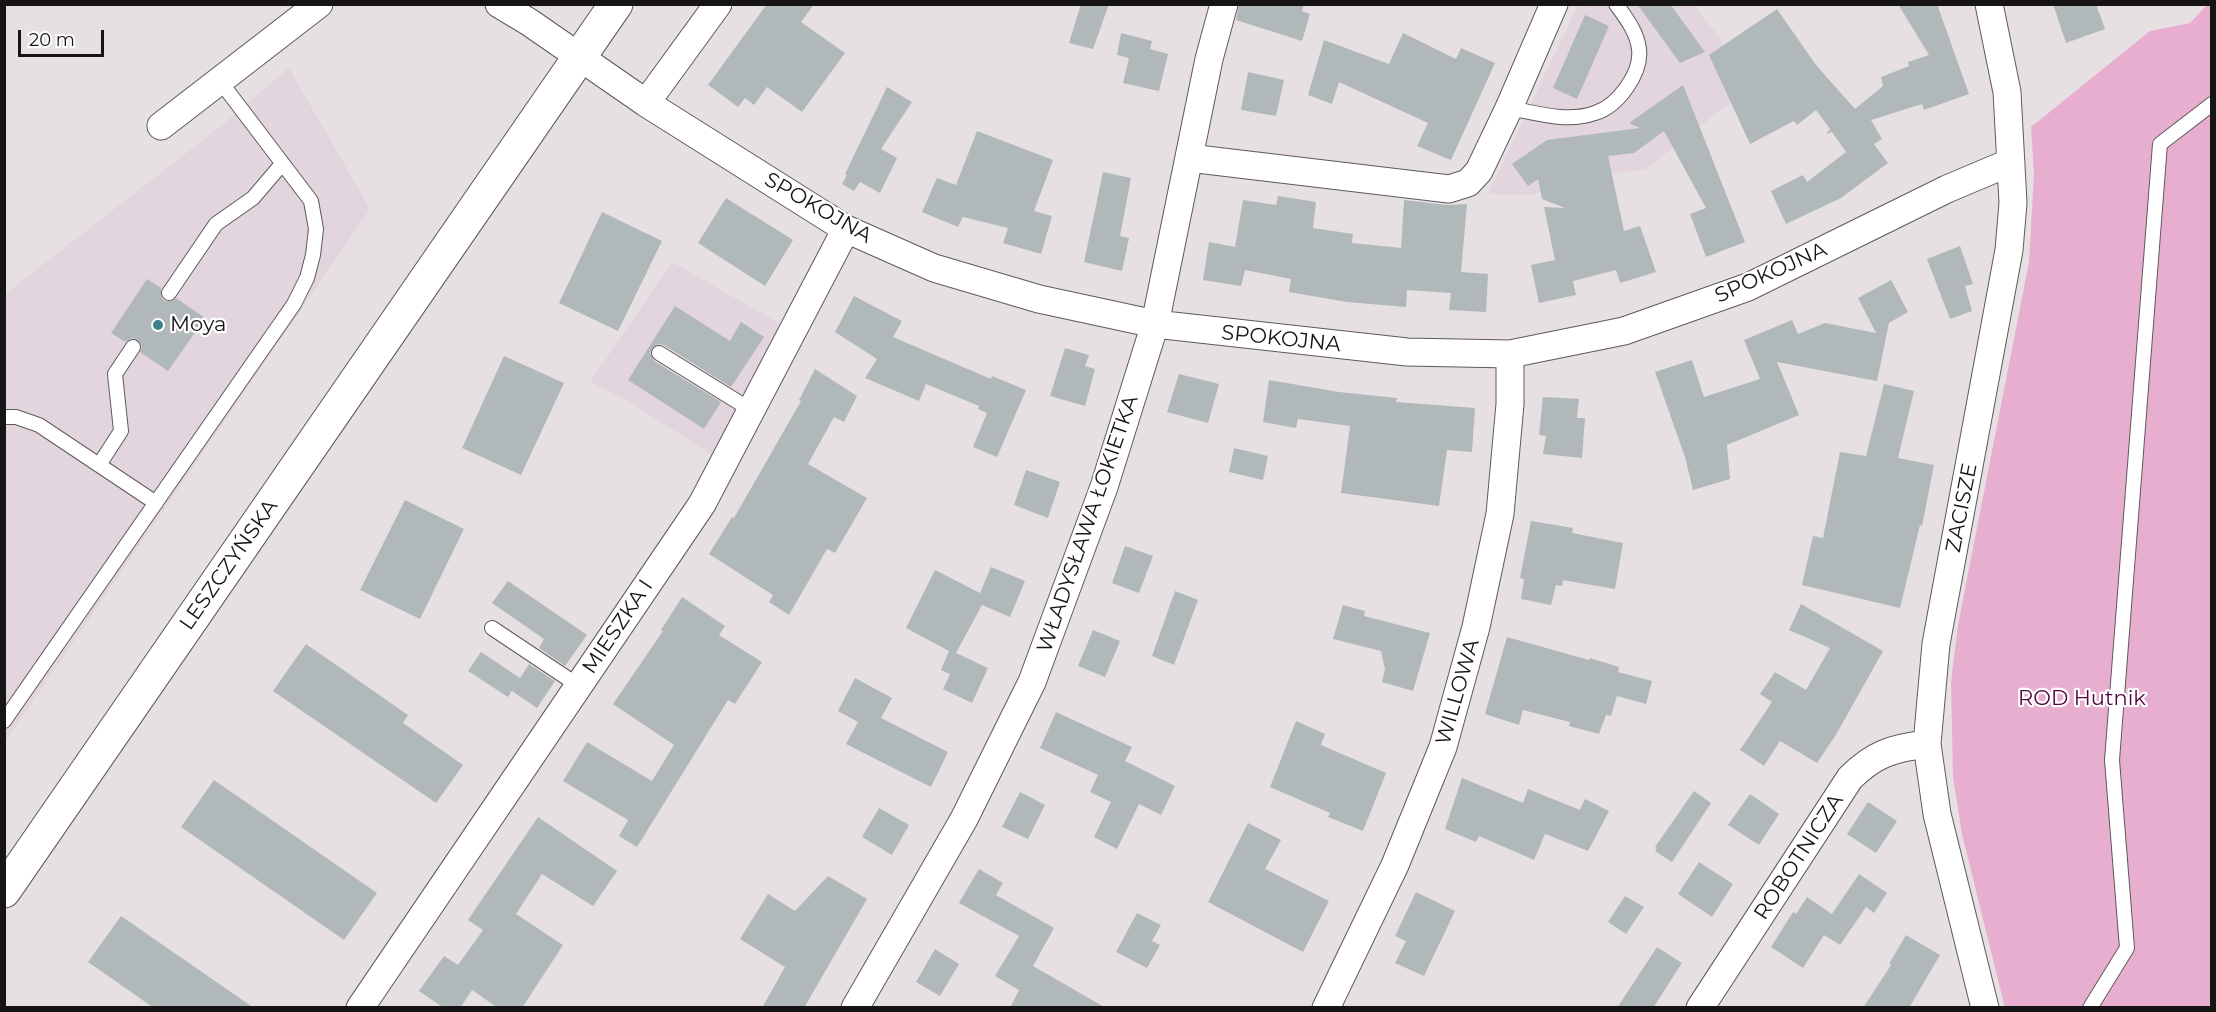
<!DOCTYPE html>
<html>
<head>
<meta charset="utf-8">
<style>
	body { margin:0 }
	#map { position:relative; width:2216px; height:1012px; overflow:hidden; background:#e6e0e3; font-family:Montserrat,sans-serif }
	canvas { display:block }
	.frame { position:absolute; inset:0; border:6px solid #161415; pointer-events:none }
	.scale { position:absolute; left:18px; top:30px; width:86px; height:27px; box-sizing:border-box; border:3px solid #161415; border-top:0; padding-left:8px; font-size:18px; line-height:21px; white-space:nowrap; color:#161415; -webkit-text-stroke:4px #fff; paint-order:stroke }
</style>
</head>
<body>
<div id="map">
<canvas width="2216" height="1012"></canvas>
<div class="frame"></div>
<div class="scale">20 m</div>
</div>
<script>
const g = document.querySelector('canvas').getContext('2d');
g.lineJoin = 'round';
function paint(path, color) {
  g.fillStyle = color;
  g.fill(path, 'evenodd');
}
function stroke(path, color, width, dash) {
  g.strokeStyle = color;
  g.lineWidth = width;
  g.lineCap = dash ? 'butt' : 'round';
  g.setLineDash(dash || []);
  g.stroke(path);
}
function label(font, color, halo, rows, align = 'center') {
  g.font = font + ' Montserrat,sans-serif';
  g.lineWidth = 4.5;
  g.setLineDash([]);
  g.textBaseline = 'middle';
  g.strokeStyle = halo;
  g.fillStyle = color;
  for (const [text, x, y, turn = 0] of rows) {
    g.save();
    g.translate(x, y);
    g.rotate((+turn || 0) * Math.PI / 180);
    g.textAlign = isNaN(turn) ? turn : align;
    if (halo) g.strokeText(text, 0, 0);
    g.fillText(text, 0, 0);
    g.restore();
  }
}
const built = new Path2D(`
	M1578 5H1694L1755 83 1645 170 1584 176 1530 195 1488 194Z
	M289 68 370 209 5 742V294L217 129Z
	M672 262 786 327 712 455 631 403 590 382Z`);
const green = new Path2D(`
	M2207 5H2211V1007L2005 1008 1962 834 1953 777 1951 682 1958 625 2029 262 2034 174 2031 127 2150 31 2190 23Z`);
const building = new Path2D(`
	M767 4H814L801 22 845 53 802 112 767 87 754 105 745 98 738 107 708 85Z
	M1081 4H1109L1093 49 1069 43Z
	M1239 4H1304L1302 11 1310 14 1302 41 1236 20Z
	M1637 4H1670L1705 52 1680 63Z
	M1898 4H1937L1969 94 1924 110 1922 104 1871 120 1882 139 1874 144 1888 163 1841 198 1786 224 1771 191 1803 175 1807 182 1846 152 1832 132 1826 134 1830 129 1816 110 1797 125 1794 121 1750 144 1709 55 1777 9 1816 65 1855 109 1883 86 1881 77 1909 66 1908 62 1929 55Z
	M2053 4H2096L2105 29 2066 43Z
	M1585 15 1609 26 1577 99 1553 88Z
	M1121 33 1152 41 1150 49 1168 54 1159 91 1123 83 1129 58 1117 55Z
	M1403 33 1456 59 1461 48 1495 63 1451 160 1417 146 1428 123 1339 82 1332 104 1308 95 1324 40 1389 64Z
	M1248 72 1284 80 1276 116 1241 110Z
	M1683 85 1745 242 1706 257 1690 214 1706 208 1664 131 1634 153 1608 156 1624 231 1640 226 1656 272 1620 283 1616 270 1573 281 1576 295 1539 303 1531 265 1555 260 1544 207 1565 208 1542 199 1538 179 1528 186 1512 164 1547 140 1640 128 1629 123Z
	M887 87 912 102 881 149 897 158 880 193 860 182 854 191 842 184 847 175 845 174Z
	M977 131 1053 160 1034 211 1052 216 1041 254 1003 243 1008 228 963 217 958 227 922 212 937 178 956 185Z
	M1103 172 1131 178 1120 236 1129 238 1122 271 1084 262Z
	M1278 196 1316 202 1313 228 1353 234 1352 243 1401 248 1404 200 1447 205 1467 204 1461 272 1488 274 1486 312 1449 310 1451 293 1407 290 1406 307 1347 302 1289 292 1291 279 1245 270 1241 286 1203 280 1209 242 1235 247 1243 200 1276 205Z
	M726 198 793 240 765 286 698 243Z
	M602 212 662 241 618 331 559 303Z
	M1960 246 1973 284 1965 286 1972 311 1950 319 1927 259Z
	M147 279 161 288V296L164 301H172L176 298 205 318 168 371 140 352 142 347 138 340 133 338 125 342 111 333Z
	M1891 280 1908 312 1889 323 1877 381 1777 362 1799 415 1727 445 1730 479 1693 490 1685 457 1655 372 1692 360 1704 397 1760 379 1744 340 1792 320 1798 334 1825 323 1876 333 1858 298Z
	M854 296 902 321 893 337 991 379 992 376 1026 390 997 457 973 447 987 413 978 409 979 406 926 384 919 401 865 378 877 359 835 332Z
	M675 306 730 341 741 322 764 337 731 387 664 345 659 344 652 348 650 353 654 361 721 402 704 429 628 380Z
	M1065 348 1089 355 1085 366 1095 369 1085 406 1050 396Z
	M504 356 564 383 521 475 462 448Z
	M815 369 857 396 844 422 834 417 808 464 867 498 835 553 827 549 789 615 769 602 773 595 709 554 732 517 734 518 801 401 799 400Z
	M1179 374 1219 384 1208 423 1167 412Z
	M1269 380 1339 392 1397 398 1396 402 1475 408 1472 452 1447 450 1439 506 1341 493 1350 426 1298 419 1296 428 1263 422Z
	M1884 384 1914 391 1898 458 1934 465 1922 526 1920 525 1900 608 1802 585 1813 536 1823 538 1840 452 1866 456Z
	M1543 397 1579 399 1577 418H1585L1582 458 1543 454 1546 436 1539 435Z
	M1234 448 1268 456 1263 480 1229 472Z
	M1026 470 1060 482 1048 518 1014 505Z
	M405 500 464 529 420 619 360 590Z
	M1531 521 1573 528 1572 533 1623 543 1615 589 1563 580 1562 586 1556 585 1551 605 1521 599 1524 579 1520 578Z
	M1125 546 1153 556 1139 593 1112 583Z
	M991 567 1025 581 1010 617 982 605 956 653 988 668 972 703 943 689 950 674 941 670 949 651 906 628 935 570 980 593Z
	M508 581 587 635 565 666 539 648 544 639 492 603Z
	M1175 591 1198 600 1174 665 1152 656Z
	M682 597 725 626 719 635 762 662 735 704 728 700 637 847 619 836 628 820 563 781 587 742 652 781 674 745 613 704 663 631 661 630Z
	M1801 604 1883 651 1837 733 1817 763 1780 741 1764 766 1740 750 1772 702 1760 694 1775 672 1806 690 1830 648 1789 630Z
	M1343 605 1365 611 1364 616 1430 633 1413 691 1382 682 1385 669 1381 651 1333 639Z
	M1093 630 1120 641 1105 677 1078 666Z
	M1507 637 1589 660 1590 658 1619 667 1618 672 1652 681 1646 704 1617 696 1611 716 1606 715 1599 734 1569 726 1570 722 1523 710 1519 725 1485 714Z
	M306 644 408 715 403 723 463 765 436 803 273 691Z
	M481 652 520 678 508 697 468 671Z
	M529 664 555 681 537 708 512 691Z
	M855 678 892 698 881 718 948 752 931 787 846 744 858 722 838 711Z
	M1056 712 1132 747 1125 761 1175 786 1161 815 1139 804 1117 849 1094 837 1111 802 1090 792 1098 775 1040 748Z
	M1296 721 1325 734 1321 745 1386 773 1363 831 1328 817 1330 813 1270 787Z
	M1462 778 1523 803 1528 789 1580 810 1585 799 1609 811 1588 851 1545 834 1534 860 1479 836 1476 842 1445 829Z
	M214 780 377 893 344 940 181 827Z
	M1694 791 1711 803 1672 862 1655 851 1657 848 1655 847Z
	M1020 792 1045 805 1028 839 1002 827Z
	M1750 794 1779 814 1759 845 1728 825Z
	M1868 802 1897 821 1876 853 1847 834Z
	M879 808 909 825 892 855 862 837Z
	M538 817 617 871 593 906 542 874 516 914 563 945 522 1008H498L472 990 460 1008H444L419 991 444 956 458 965 483 930 468 920Z
	M1248 823 1281 840 1265 869 1329 901 1303 952 1208 902Z
	M1699 862 1733 884 1712 917 1678 894Z
	M979 869 1003 883 996 895 1054 928 1033 966 1106 1008H1010L1019 990 995 976 1019 936 959 903Z
	M1859 874 1887 893 1874 913 1866 907 1840 945 1824 935 1803 968 1771 947 1793 912 1796 914 1807 897 1832 914Z
	M828 876 867 899 804 1008H762L785 967 740 939 768 894 795 911Z
	M1416 892 1455 911 1424 976 1395 963 1406 941 1395 936Z
	M1625 896 1644 907 1626 934 1608 922Z
	M1137 913 1161 925 1152 941 1160 945 1147 968 1116 952Z
	M121 916 254 1008H154L88 962Z
	M1906 935 1940 955 1909 1008H1863L1891 965 1889 964Z
	M1657 947 1682 963 1653 1008H1617Z
	M935 949 959 964 940 996 916 982Z`);
const service = new Path2D(`
	M1509 108C1537 113 1567 123 1595 113 1618 106 1642 73 1639 49 1637 32 1626 18 1616 4
	M169 293 216 224 253 198 282 164
	M659 353 751 410
	M4 417H16L39 425 156 503
	M99 465 121 431 115 374 133 347
	M492 628 579 686
	M4 721 294 304 307 278 313 255 316 229 311 201 220 81
	M2090 1008 2127 948 2112 760 2160 144 2212 104`);
const minor = new Path2D(`
	M499 4 529 22 646 103 846 229 934 268 1039 299 1155 324 1407 352 1510 354 1624 331 1748 287 1947 189 2011 162
	M646 103 718 4
	M161 126 319 4
	M1189 158 1449 189 1468 183 1479 171 1509 108 1554 4
	M360 1008 702 504 846 229
	M855 1008 964 819 1032 682 1104 487 1155 324 1209 59 1224 4
	M1326 1008 1395 865 1443 747 1476 627 1500 514 1510 404V354
	M1700 1008 1850 778C1874 754 1893 748 1927 744
	M1985 1008 1937 814 1927 744 1936 644 2009 250 2013 203 2007 92 1989 4`);
const tertiary = new Path2D(`
	M4 891 616 4`);
const markers = [
	[158,325,6,"#3c828e"]
];
const streetNames = [
	["SPOKOJNA",818,208,30],
	["SPOKOJNA",1771,273,-24],
	["SPOKOJNA",1281,339,6],
	["ZACISZE",1962,508,-79],
	["WŁADYSŁAWA ŁOKIETKA",1088,524,-71],
	["LESZCZYŃSKA",229,565,-55],
	["MIESZKA I",618,627,-56],
	["WILLOWA",1458,692,-74],
	["ROBOTNICZA",1799,857,-57]
];
const poiNames = [
	["Moya",170,325]
];
const parkNames = [
	["ROD Hutnik",2082,699]
];
paint(built, '#e3d5dd');
paint(green, '#e8aecf');
paint(building, '#b1b8ba');
stroke(service, '#5f595c', 16);
stroke(minor, '#5f595c', 29);
stroke(tertiary, '#5f595c', 35);
stroke(service, '#fff', 14);
stroke(minor, '#fff', 27);
stroke(tertiary, '#fff', 33);
for (const [x, y, r, color] of markers) {
  const dot = new Path2D();
  dot.arc(x, y, r, 0, 2 * Math.PI);
  g.fillStyle = color;
  g.fill(dot);
  stroke(dot, '#fff', 2);
}
label('21px', '#161415', '#fff', streetNames);
label('21px', '#161415', '#fff', poiNames, 'left');
label('21px', '#54033d', '#fff', parkNames);
</script>
</body>
</html>
